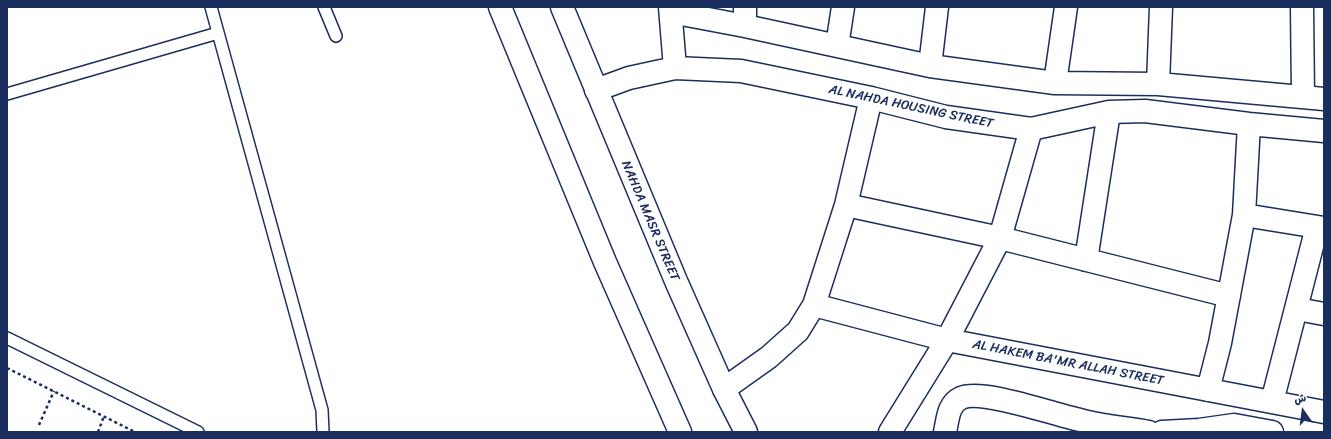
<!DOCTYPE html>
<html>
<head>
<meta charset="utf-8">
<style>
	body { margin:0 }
	#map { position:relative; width:1331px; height:439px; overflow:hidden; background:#fff; font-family:Sriracha,"Playpen Sans Arabic",sans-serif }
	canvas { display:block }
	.frame { position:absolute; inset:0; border:8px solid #1b2f5e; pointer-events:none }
	.north { position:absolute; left:1283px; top:391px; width:40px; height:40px; -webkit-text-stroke:3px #fff; paint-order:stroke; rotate:346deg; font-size:11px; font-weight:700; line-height:16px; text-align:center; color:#1b2f5e }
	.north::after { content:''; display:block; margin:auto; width:14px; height:18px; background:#1b2f5e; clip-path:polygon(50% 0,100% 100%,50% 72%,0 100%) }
</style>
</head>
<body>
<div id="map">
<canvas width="1331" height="439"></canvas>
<div class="frame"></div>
<div class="north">ش</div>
</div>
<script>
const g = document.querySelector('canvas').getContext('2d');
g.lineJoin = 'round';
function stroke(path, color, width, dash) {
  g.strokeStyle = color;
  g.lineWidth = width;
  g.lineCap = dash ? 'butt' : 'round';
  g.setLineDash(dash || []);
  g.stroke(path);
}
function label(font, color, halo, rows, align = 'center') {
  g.font = font + ' Sriracha,sans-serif';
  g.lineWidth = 4;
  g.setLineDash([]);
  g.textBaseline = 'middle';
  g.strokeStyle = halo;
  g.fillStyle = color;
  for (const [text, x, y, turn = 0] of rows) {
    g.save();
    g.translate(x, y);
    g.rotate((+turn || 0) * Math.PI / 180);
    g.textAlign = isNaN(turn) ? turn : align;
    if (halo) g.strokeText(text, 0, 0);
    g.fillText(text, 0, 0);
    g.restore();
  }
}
const path = new Path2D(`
	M7 368 135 432
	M39 425 54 391
	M98 432 104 416`);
const lane = new Path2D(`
	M211 7 322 410 323 432
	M324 7 336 36
	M7 94 218 33
	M7 338 198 432`);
const street = new Path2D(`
	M670 7 675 68
	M1302 7 1303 96
	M671 12 745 26 930 66 1055 83 1158 84 1324 99
	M745 26V7
	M837 46 843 7
	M930 66 937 7
	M1055 83 1066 7
	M1158 84 1161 7
	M596 90 629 78 675 68 741 71 871 98 946 117 1031 129 1109 112 1145 111 1249 124 1324 131
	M846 205 1000 238 1229 296
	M1244 215 1249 124
	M1086 260 1109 112
	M814 305 947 340 1324 412
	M1297 309 1324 314
	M724 389 769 357 798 331 814 305 846 205 871 98
	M1208 390 1220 343 1244 215 1324 228
	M1272 402 1317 227
	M890 432 947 340 1000 238 1031 129
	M945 432C948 419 948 404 961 398 981 388 1055 415 1080 420 1102 426 1126 428 1149 432
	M1162 432 1199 430 1234 425 1272 432`);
const secondary = new Path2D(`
	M500 7 605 262 680 432
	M562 7 676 281 724 389 746 432`);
const streetNames = [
	["AL NAHDA HOUSING STREET",911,107,12],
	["NAHDA MASR STREET",650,221,67],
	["AL HAKEM BA'MR ALLAH STREET",1068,363,11]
];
stroke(lane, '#1b2f5e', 14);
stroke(street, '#1b2f5e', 25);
stroke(secondary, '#1b2f5e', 25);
stroke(path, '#1b2f5e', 2.5, [3, 3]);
stroke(lane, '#fff', 11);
stroke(street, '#fff', 22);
stroke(secondary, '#fff', 22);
label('13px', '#1b2f5e', '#fff', streetNames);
</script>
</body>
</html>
